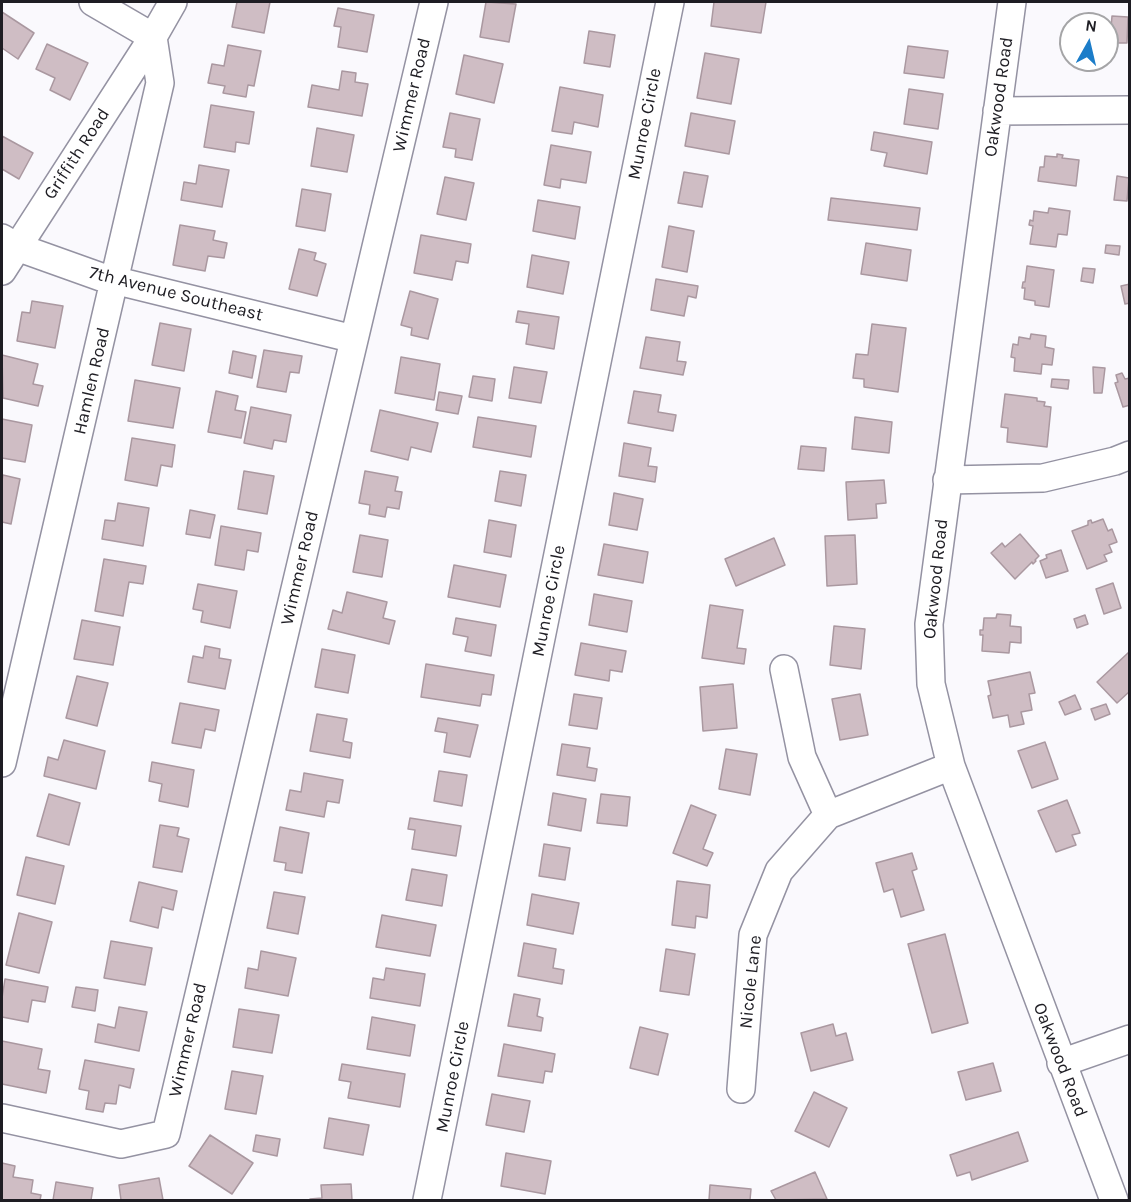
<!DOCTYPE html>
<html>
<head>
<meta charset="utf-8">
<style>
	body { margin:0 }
	#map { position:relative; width:1131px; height:1202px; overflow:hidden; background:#faf9fd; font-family:Karla,sans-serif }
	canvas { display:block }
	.frame { position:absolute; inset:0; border:3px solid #1e1d23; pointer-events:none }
	.north { position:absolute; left:1059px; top:12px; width:60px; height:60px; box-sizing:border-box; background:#fff; border:2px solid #a5a5a7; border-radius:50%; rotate:8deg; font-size:16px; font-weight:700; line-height:24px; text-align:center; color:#1e1d23 }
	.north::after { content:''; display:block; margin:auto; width:21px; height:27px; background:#1c7dc9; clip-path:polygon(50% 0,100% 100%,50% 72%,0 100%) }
</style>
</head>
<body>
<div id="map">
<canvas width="1131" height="1202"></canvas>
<div class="frame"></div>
<div class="north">N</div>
</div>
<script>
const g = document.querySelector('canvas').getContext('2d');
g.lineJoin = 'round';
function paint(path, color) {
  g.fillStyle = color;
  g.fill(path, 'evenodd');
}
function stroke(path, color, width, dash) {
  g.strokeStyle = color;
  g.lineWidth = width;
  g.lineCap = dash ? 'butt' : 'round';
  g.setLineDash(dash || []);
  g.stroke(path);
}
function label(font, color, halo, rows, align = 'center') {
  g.font = font + ' Karla,sans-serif';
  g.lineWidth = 4.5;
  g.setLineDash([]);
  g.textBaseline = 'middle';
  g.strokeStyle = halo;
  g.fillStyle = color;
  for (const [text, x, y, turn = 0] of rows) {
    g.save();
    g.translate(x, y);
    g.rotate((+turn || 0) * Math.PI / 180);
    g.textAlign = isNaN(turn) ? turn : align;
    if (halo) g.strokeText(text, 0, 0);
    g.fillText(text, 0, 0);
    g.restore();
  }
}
const building = new Path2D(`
	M237 2H270L264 33 232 27Z
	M486 2 516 4 509 42 480 37Z
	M714 2H766L761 33 711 26Z
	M338 8 374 15 367 52 338 47 341 27 334 26Z
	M2 12 34 33 18 59 2 48Z
	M1112 16 1128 17 1127 43H1112V57L1107 56V28H1111Z
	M589 31 615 35 610 67 584 63Z
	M47 44 88 63 70 100 50 90 55 78 36 69Z
	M228 45 261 51 254 86 248 85 246 97 223 93 225 86 208 83 212 64 224 66Z
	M908 46 948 51 944 78 904 73Z
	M705 53 739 59 731 104 697 98Z
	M464 55 503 64 494 103 456 94Z
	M342 71 356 73 355 82 368 84 362 116 308 107 312 85 339 90Z
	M560 87 603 95 598 127 574 122 572 134 552 131Z
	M909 89 943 94 938 129 904 124Z
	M211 105 254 112 249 144 236 142 235 152 204 147Z
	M450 113 480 119 472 160 455 157 456 149 443 147Z
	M691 113 735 121 729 154 685 146Z
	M317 128 354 135 347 172 311 166Z
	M874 132 932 142 927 174 884 166 887 153 871 150Z
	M2 136 33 153 19 179 2 169Z
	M551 145 591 152 586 183 561 179 560 188 544 185Z
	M1057 154 1063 155 1062 158 1079 160 1076 186 1038 181 1040 167H1044L1045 156 1057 157Z
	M199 165 229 170 222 207 181 200 184 182 196 184Z
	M684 172 708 176 702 207 678 203Z
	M1117 176 1129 178 1127 201 1114 200Z
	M445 177 474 183 466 220 437 214Z
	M302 189 331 194 325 231 296 226Z
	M831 198 920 208 917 230 828 220Z
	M538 200 580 207 575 239 533 231Z
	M1049 208 1070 211 1067 235 1058 234 1056 247 1030 244 1033 226 1029 225 1030 220 1033 221 1034 211 1048 213Z
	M180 225 215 231 213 240 227 243 224 258 208 256 205 271 173 265Z
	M669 226 694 231 687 272 662 267Z
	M421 235 471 244 468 263 456 261 452 280 414 273Z
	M866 243 911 250 907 281 861 274Z
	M1106 245 1120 246 1119 255 1105 253Z
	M299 249 316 253 314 260 326 264 317 296 289 289Z
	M532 255 569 262 563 294 527 287Z
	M1027 266 1054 270 1049 307 1035 305V301L1024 299 1025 288H1022L1023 282H1025Z
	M1083 268 1095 269 1093 283 1081 281Z
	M656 279 698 286 696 298 688 296 684 316 651 310Z
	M1130 284V303L1125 304 1121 286Z
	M410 291 438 299 428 339 411 335 412 328 401 325Z
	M32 301 63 306 55 348 17 341 22 312 30 313Z
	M518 311 559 317 554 349 526 344 529 324 516 322Z
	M160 323 191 329 184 371 152 365Z
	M872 324 906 328 898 392 864 387V379L853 378 856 354 868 355Z
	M1031 334 1046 336 1045 347 1054 349 1052 365 1042 364 1041 374 1014 371 1015 358 1011 357 1013 344 1018 345 1019 337 1030 339Z
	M646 337 680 342 677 361 686 362 683 375 640 368Z
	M264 350 302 356 299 373 290 372 286 392 257 387Z
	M233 351 256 356 252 378 229 373Z
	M2 355 38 364 33 384 43 386 38 406 3 398Z
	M401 357 440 364 434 400 395 393Z
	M514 367 547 372 541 403 509 398Z
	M1093 367 1105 368 1102 393H1094Z
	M1122 373 1125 379 1130 378V405L1123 407 1115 383 1118 382 1116 375Z
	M473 376 495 379 492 401 469 397Z
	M1052 379 1069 380 1068 389 1051 387Z
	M135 380 180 388 173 428 128 421Z
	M216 391 238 396 235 410 246 412 241 438 208 432Z
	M634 391 661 395 658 412 676 415 673 431 628 423Z
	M439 392 462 396 458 414 436 410Z
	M1005 394 1037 398V401L1045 402 1044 406 1051 407 1047 447 1007 442 1008 428 1001 427Z
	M251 407 291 415 286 442 274 440 272 449 244 443Z
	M380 410 438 423 431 452 411 447 408 460 371 451Z
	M478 417 536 426 531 457 473 447Z
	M855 417 892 422 889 453 852 449Z
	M2 419 32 425 25 462 2 458Z
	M132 438 175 445 172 467 161 465 157 486 125 480Z
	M624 443 651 448 648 466 657 467 655 482 619 476Z
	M801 446 826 448 824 471 798 469Z
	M244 471 274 476 267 514 238 509Z
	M365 471 398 477 395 491 402 492 399 509 387 507 385 517 369 514 370 505 359 503Z
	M500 471 526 475 521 506 495 501Z
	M3 475 20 479 11 524 2 522V481Z
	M884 480 886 503 876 504 877 518 848 520 846 482Z
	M614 493 643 499 637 530 609 525Z
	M118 503 149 508 143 546 102 539 105 520 115 521Z
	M190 510 215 515 210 538 186 534Z
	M1103 519 1108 531 1112 529 1117 542 1109 545 1112 552 1104 555 1107 561 1087 569 1072 531 1088 525V521L1091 520 1092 523Z
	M489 520 516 525 511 557 484 552Z
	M221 526 261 533 258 552 247 550 244 570 215 565Z
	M1020 534 1039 556 1035 560 1036 561 1033 564 1032 562 1015 579 991 553 1002 543 1005 547Z
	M360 535 388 540 382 577 353 572Z
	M855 535 857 584 827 586 825 536Z
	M774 538 785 565 736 586 725 559Z
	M604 544 648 552 643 583 598 575Z
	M1061 550 1068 571 1046 578 1040 561 1047 558 1046 555Z
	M104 559 146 566 143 584 129 582 123 616 95 611Z
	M454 565 506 575 500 607 448 597Z
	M1113 583 1121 608 1104 614 1096 589Z
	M198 584 237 591 230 628 201 622 203 611 193 609Z
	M347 592 387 602 383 618 395 621 389 644 328 629 333 610 342 613Z
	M594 594 632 601 627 632 589 625Z
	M710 605 743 610 737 648 746 649 744 664 702 658Z
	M997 614 1011 615 1010 626 1021 627V643L1010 642 1009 653 982 651 983 635H980V630H983L984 618H996Z
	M1085 615 1088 624 1077 628 1074 619Z
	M456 618 496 625 491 656 465 651 468 637 453 634Z
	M82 620 120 627 113 665 74 659Z
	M834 626 865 629 861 669 830 665Z
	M581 643 626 651 622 672 610 670 609 681 575 675Z
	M205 646 220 649 219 658 231 660 225 689 188 682 193 656 203 658Z
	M322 649 355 655 348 693 315 687Z
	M1129 652 1130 691 1117 703 1097 682Z
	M426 664 494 675 491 695 482 694 480 706 421 697Z
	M1030 672 1035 693 1029 694 1032 710 1021 712 1024 724 1010 727 1008 715 993 718 988 696 991 695 988 681Z
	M77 676 108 683 97 726 66 718Z
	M733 684 737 728 703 731 700 687Z
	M574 694 602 698 597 729 569 725Z
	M860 694 868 735 840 740 832 699Z
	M1075 695 1081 709 1065 715 1059 702Z
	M180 703 219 710 215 731 205 729 201 748 172 743Z
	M1106 704 1110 714 1095 720 1091 709Z
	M317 714 347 719 343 741 352 743 350 758 310 751Z
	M438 718 478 725 470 757 444 752 447 733 435 731Z
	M64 740 105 751 96 789 44 776 48 757 58 760Z
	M1045 742 1058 779 1032 788 1018 751Z
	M562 744 590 748 587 767 597 769 595 781 557 775Z
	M726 749 757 754 750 795 719 789Z
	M152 762 194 770 188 807 159 801 162 784 149 781Z
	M439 771 467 775 462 806 434 801Z
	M304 773 343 780 339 803 327 801 324 817 286 810 290 790 301 792Z
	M553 793 586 799 581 831 548 825Z
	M49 794 80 803 69 845 37 836Z
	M601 794 630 797 627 826 597 823Z
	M1067 800 1080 833 1072 835 1076 845 1056 852 1038 811Z
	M691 805 716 815 703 849 713 853 707 866 673 853Z
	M410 818 461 826 456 856 412 849 415 830 408 829Z
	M160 825 179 828 177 836 189 839 182 872 153 867Z
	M280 827 309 833 302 873 285 870 286 863 274 861Z
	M544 844 570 848 565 880 539 876Z
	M912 853 917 869 912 871 924 910 901 917 893 889 884 892 876 863Z
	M26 857 64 866 55 904 17 895Z
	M412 869 447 875 442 906 406 900Z
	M677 881 710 885 707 918 696 916 695 928 672 925Z
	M139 882 177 891 173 910 162 907 158 928 130 921Z
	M274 892 305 897 298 934 267 928Z
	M532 894 579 903 573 934 527 925Z
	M19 913 52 922 39 973 6 965Z
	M382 915 436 925 430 956 376 947Z
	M945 934 968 1023 932 1033 908 944Z
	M111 941 152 948 145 985 104 978Z
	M524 943 556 949 553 968 564 970 562 984 518 976Z
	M666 949 695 954 689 995 660 991Z
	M261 951 296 958 288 996 245 988 248 968 258 970Z
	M386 968 425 974 420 1006 370 998 373 978 384 980Z
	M5 979 48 987 45 1002 32 1000 28 1022 2 1017V998Z
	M76 987 98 990 95 1011 72 1007Z
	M514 994 540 999 537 1016 543 1018 541 1031 508 1026Z
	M119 1007 147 1012 139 1051 95 1042 98 1024 115 1028Z
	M239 1009 279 1015 272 1053 233 1047Z
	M372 1017 415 1025 410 1056 367 1049Z
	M833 1024 836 1036 846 1033 853 1060 811 1071 801 1033Z
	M640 1027 668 1034 658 1075 630 1068Z
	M2 1041 42 1049 38 1069 50 1071 46 1093 2 1084Z
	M504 1044 555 1054 552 1072 545 1071 543 1083 498 1076Z
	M85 1060 134 1069 130 1088 119 1085 116 1104 105 1103 103 1112 86 1109 89 1091 79 1089Z
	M993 1063 1001 1091 966 1100 958 1072Z
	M342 1064 405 1074 400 1107 348 1098 351 1082 339 1080Z
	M232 1071 263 1076 256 1114 225 1109Z
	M814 1092 847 1108 829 1147 795 1131Z
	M492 1094 530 1101 524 1132 486 1125Z
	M329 1118 369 1125 363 1155 324 1148Z
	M1018 1132 1028 1161 972 1180 970 1172 957 1176 950 1155Z
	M210 1135 253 1163 232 1194 189 1166Z
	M256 1135 280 1139 277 1156 253 1151Z
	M506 1153 551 1161 545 1194 501 1186Z
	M2 1163 15 1166 13 1177 33 1180 31 1193 41 1195 40 1200H2Z
	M815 1172 827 1199 776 1200 771 1191Z
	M159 1178 163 1200H121L119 1185Z
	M56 1182 93 1188 91 1200H53Z
	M351 1184 352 1200H310V1199L322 1198 321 1185Z
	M710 1185 751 1189 750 1200H709Z`);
const minor = new Path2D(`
	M1012 2 929 624 931 684 951 766 1114 1200
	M997 111 1130 110
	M2 238 17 247 101 277 354 339
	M2 271 153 37 93 2
	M947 480 1043 478 1115 461 1130 455
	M784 669 802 757 828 815
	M2 763 160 83 153 37 173 2
	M1061 1063 1130 1039
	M741 1089 753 935 779 871 828 815 951 766
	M2 1118 121 1144 166 1134 434 2
	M427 1200 670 2`);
const streetNames = [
	["Wimmer Road",412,95,-77],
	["Oakwood Road",999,97,-82],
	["Munroe Circle",645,124,-79],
	["Griffith Road",77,154,-57],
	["7th Avenue Southeast",176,294,14],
	["Hamlen Road",92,381,-77],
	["Wimmer Road",300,568,-77],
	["Oakwood Road",936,579,-84],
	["Munroe Circle",549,601,-79],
	["Nicole Lane",751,982,-84],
	["Wimmer Road",188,1040,-77],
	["Oakwood Road",1060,1060,69],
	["Munroe Circle",453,1077,-79]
];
paint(building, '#cfbdc4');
stroke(building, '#aa98a0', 1.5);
stroke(minor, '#9492a2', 30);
stroke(minor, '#fff', 27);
label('18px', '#1e1d23', '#fff', streetNames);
</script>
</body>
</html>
